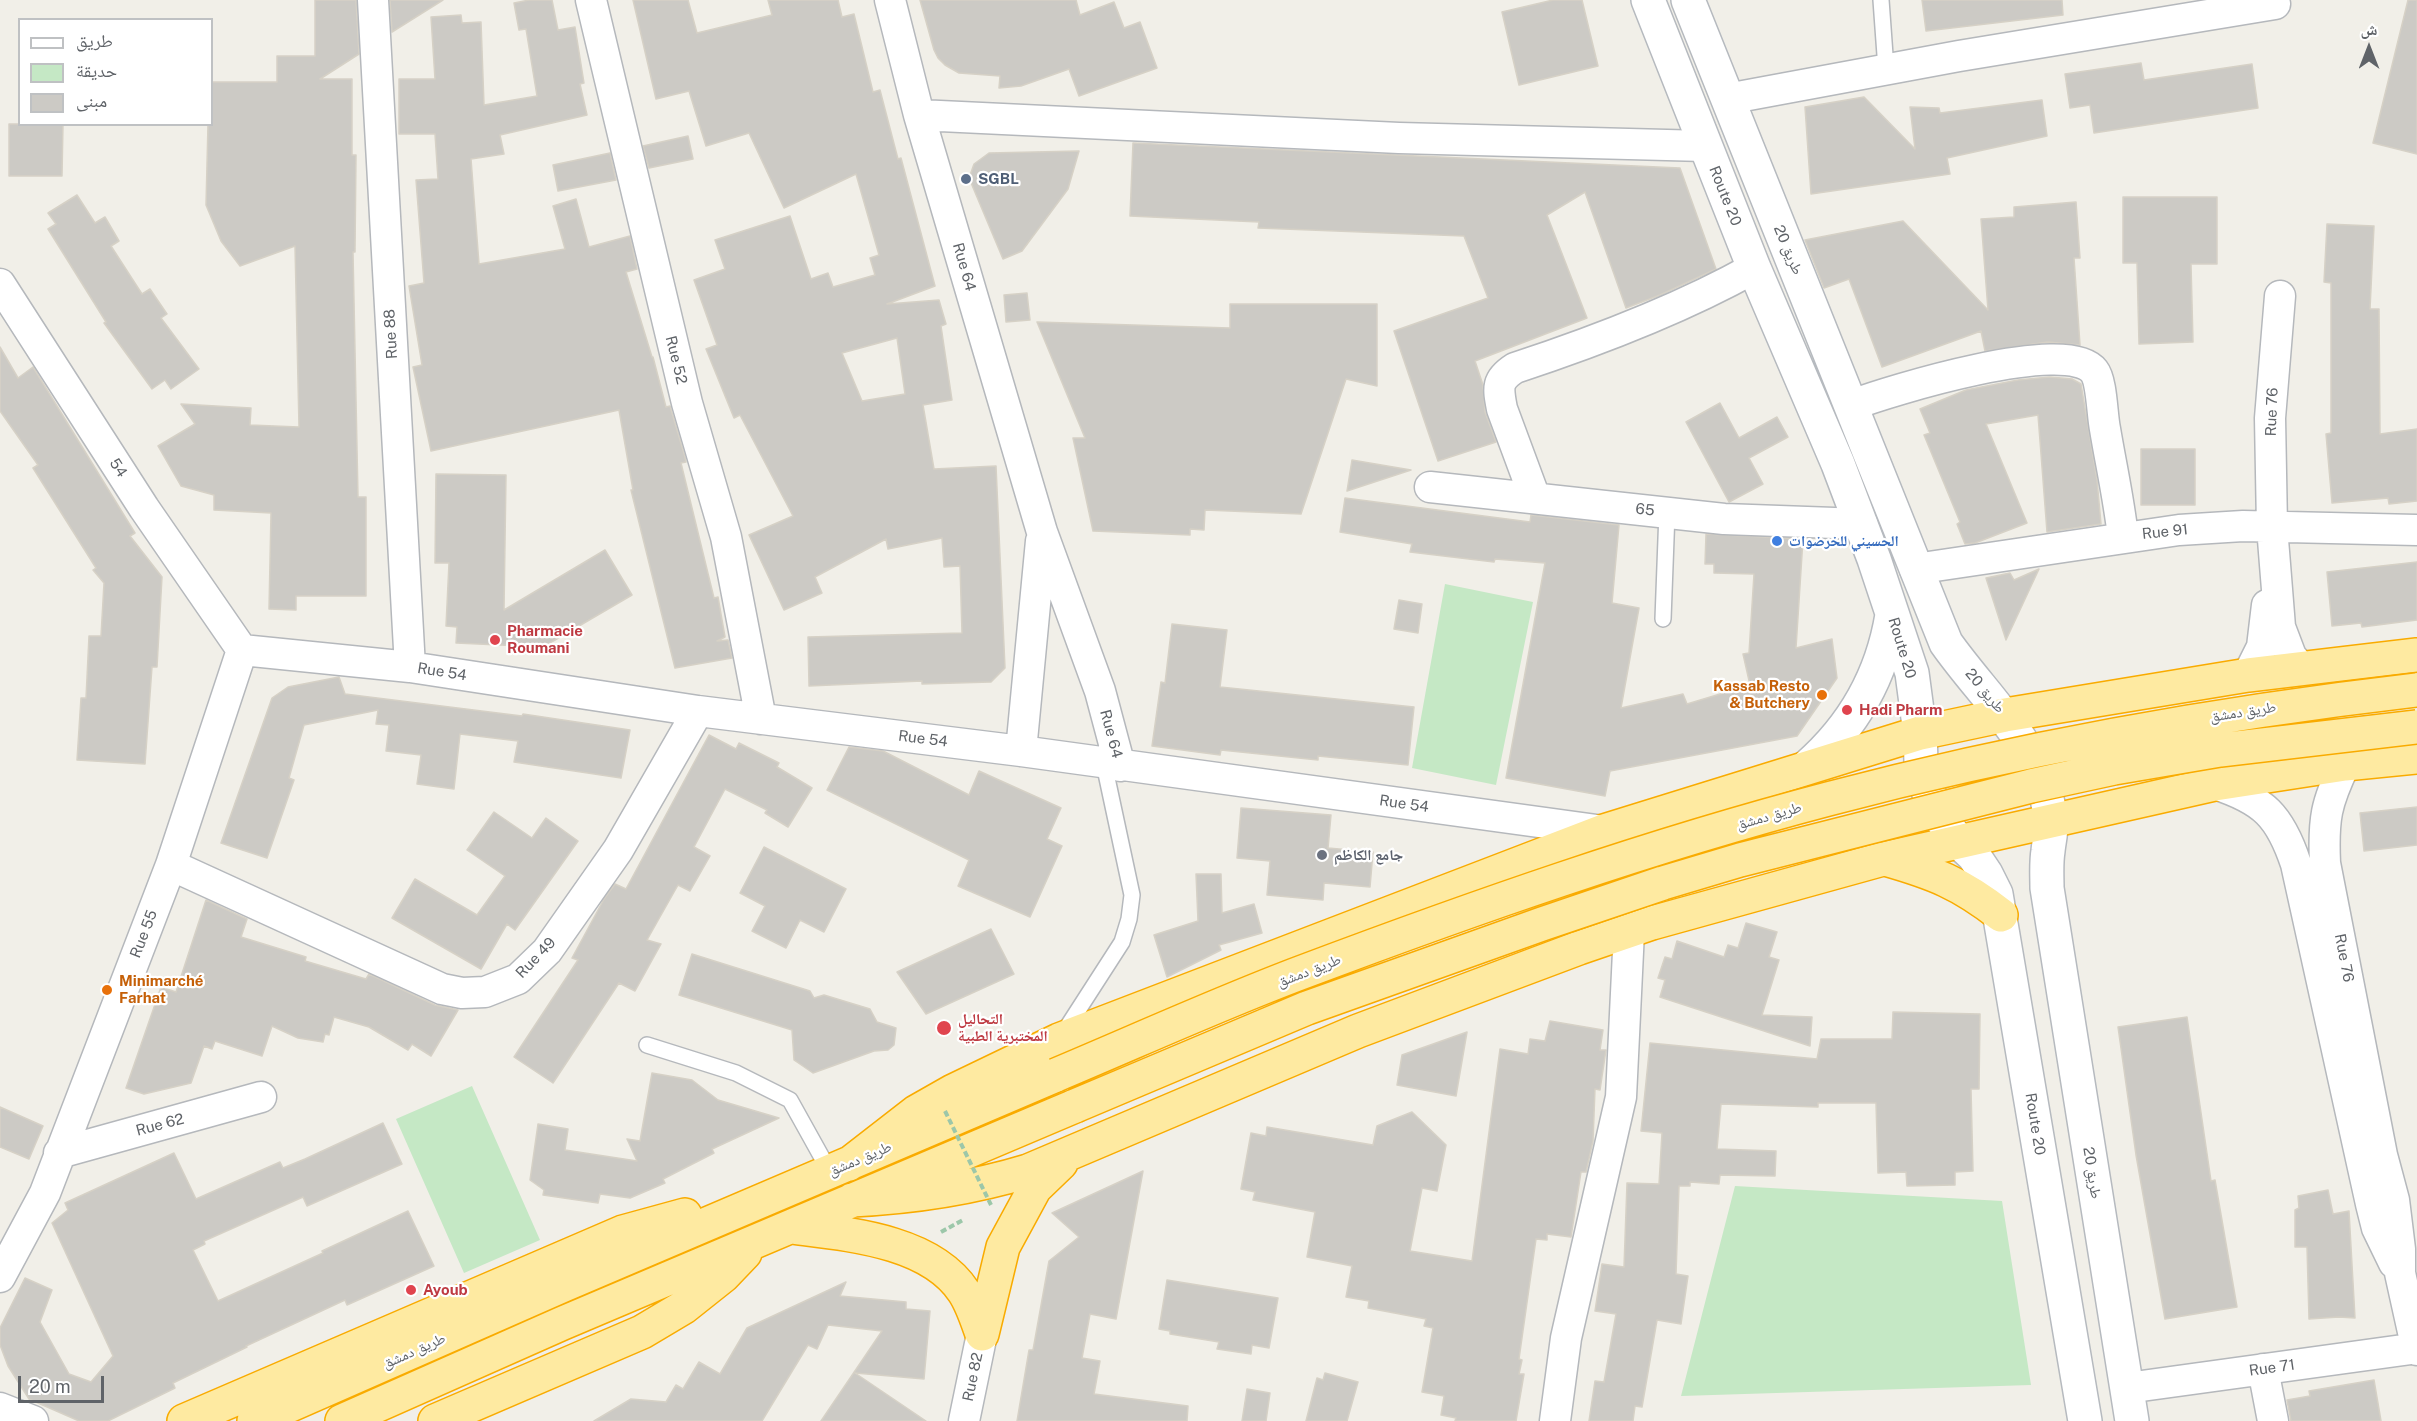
<!DOCTYPE html>
<html>
<head>
<meta charset="utf-8">
<style>
	body { margin:0 }
	#map { position:relative; width:2417px; height:1421px; overflow:hidden; background:#f1efe8; font-family:"Public Sans","Noto Naskh Arabic",sans-serif }
	canvas { display:block }
	.legend { position:absolute; left:18px; top:18px; width:195px; height:108px; box-sizing:border-box; background:#fff; border:2px solid #bfc1c3; margin:0; padding:8px 10px; list-style:none; font-size:18px; color:#5f6368 }
	.legend li { display:flex; align-items:center; gap:12px; height:30px }
	.legend b { width:30px; border:2px solid #bfc1c3 }
	.north { position:absolute; left:2339px; top:18px; width:60px; height:60px; -webkit-text-stroke:4px #fff; paint-order:stroke; rotate:0deg; font-size:16px; font-weight:700; line-height:24px; text-align:center; color:#5f6368 }
	.north::after { content:''; display:block; margin:auto; width:21px; height:27px; background:#5f6368; clip-path:polygon(50% 0,100% 100%,50% 72%,0 100%) }
	.scale { position:absolute; left:18px; top:1376px; width:86px; height:27px; box-sizing:border-box; border:3px solid #5f6368; border-top:0; padding-left:8px; font-size:18px; line-height:21px; white-space:nowrap; color:#5f6368; -webkit-text-stroke:4px #fff; paint-order:stroke }
</style>
</head>
<body>
<div id="map">
<canvas width="2417" height="1421"></canvas>
<ul class="legend">
<li><b style="height:8px;background:#fff"></b>طريق</li>
<li><b style="height:16px;background:#c5e8c5"></b>حديقة</li>
<li><b style="height:16px;background:#cccac5"></b>مبنى</li>
</ul>
<div class="north">ش</div>
<div class="scale">20 m</div>
</div>
<script>
const g = document.querySelector('canvas').getContext('2d');
g.lineJoin = 'round';
function paint(path, color) {
  g.fillStyle = color;
  g.fill(path, 'evenodd');
}
function stroke(path, color, width, dash) {
  g.strokeStyle = color;
  g.lineWidth = width;
  g.lineCap = dash ? 'butt' : 'round';
  g.setLineDash(dash || []);
  g.stroke(path);
}
function label(font, color, halo, rows, align = 'center') {
  g.font = font + ' "Public Sans","Noto Naskh Arabic",sans-serif';
  g.lineWidth = 4.5;
  g.setLineDash([]);
  g.textBaseline = 'middle';
  g.strokeStyle = halo;
  g.fillStyle = color;
  for (const [text, x, y, turn = 0] of rows) {
    g.save();
    g.translate(x, y);
    g.rotate((+turn || 0) * Math.PI / 180);
    g.textAlign = isNaN(turn) ? turn : align;
    if (halo) g.strokeText(text, 0, 0);
    g.fillText(text, 0, 0);
    g.restore();
  }
}
const green = new Path2D(`
	M1445 584 1533 602 1496 785 1412 768Z
	M472 1086 540 1240 464 1273 396 1119Z
	M1735 1186 2002 1201 2031 1385 1681 1396Z`);
const building = new Path2D(`
	M315 0H356L359 54 320 79H352V155H356L355 252H353L358 497H366V596H296V610L269 609 271 513 214 510V495L181 486 158 446 195 424 181 404 251 408 250 425 299 427 295 246 240 266 221 241 206 205 208 124H212V82H277V56H315Z
	M390 0H443L392 32Z
	M529 0H552L558 30 575 27 584 83 580 84 587 115 500 135 504 154 471 159 479 264 565 249 553 206 576 199 589 247 630 236 637 269 626 272 652 357H653L666 407 670 406 685 457 686 462 681 463 714 598 718 597 725 637 717 641 728 640 732 658 675 668 631 490H633L619 410 431 451 413 367 422 365 409 286 424 283 416 180 438 179 435 134H399V79H435L431 17 461 15 462 23 481 22 484 105 537 96 526 29 519 30 514 3Z
	M633 0H688L697 33 772 15 768 0H838L842 17 854 14 873 92 880 90 898 159 901 158 935 286 887 304 939 300 946 324 941 326 952 400 923 405 934 469 996 466 1005 668 991 682 922 684V681L809 686 808 637 962 633 960 566 944 567 942 538 888 549 886 539 815 577 822 593 784 610 749 535 793 516 740 415 734 418 706 349 717 345 694 280 725 269 715 240 790 216 811 279 828 273 833 287 875 275 870 258 879 255 856 174 784 208 749 133 706 146 689 91 656 99ZM897 338 905 394 862 401 842 353Z
	M920 0H1076L1080 15 1114 2 1124 28 1140 22 1157 68 1079 96 1069 69 1021 86 999 88 1000 76 959 73 945 65 938 58 934 50Z
	M1553 0H1582L1598 66 1519 85 1502 12Z
	M1922 0H2062L2063 15 1926 31Z
	M2408 0H2417V154L2373 143Z
	M2141 63 2144 80 2252 64 2258 108 2094 133 2090 105 2070 108 2065 74Z
	M1864 97 1915 149 1910 107 1939 108 1940 113 2042 100 2047 136 1947 158 1950 174 1811 194 1805 107Z
	M9 124H63L62 176H9Z
	M688 136 693 159 649 168 643 146Z
	M1133 143 1680 168 1716 269 1660 295 1626 308 1585 192 1547 215 1587 318 1475 361 1483 385 1485 412 1496 442 1438 461 1394 331 1488 298 1464 236 1258 228 1259 222 1130 216Z
	M1079 151 1068 189 1022 251 1003 259 969 178 974 164 989 153Z
	M610 153 616 180 558 191 553 165Z
	M77 195 95 223 105 217 119 241 111 246 142 294 150 289 167 314 161 318 199 369 171 389 165 380 152 389 104 323 106 322 48 229 56 224 48 213Z
	M2123 197H2217V264H2191L2193 342 2139 344 2137 263H2123Z
	M2076 202 2080 258H2074L2080 345 2048 342 1985 351 1981 331 1882 367 1849 279 1824 288 1805 240 1903 221 1988 310 1981 219 2014 217V207Z
	M2327 224 2374 226 2370 309H2379L2380 434 2417 429V501L2389 504 2388 498 2332 503 2326 434 2331 433V283L2324 282Z
	M1027 293 1030 320 1006 322 1004 295Z
	M1230 304H1377V386L1346 379 1301 514 1205 510 1204 530 1190 529V535L1093 531 1073 438H1085L1037 322 1230 328Z
	M0 347 18 378 33 367 135 533 130 536 162 577 157 667H152L145 764 77 760 81 698H86L89 636H101L104 583 93 570 96 568 33 468 38 465 0 411Z
	M2050 377 2072 379 2081 384 2097 480 2101 524 2047 532 2038 415 1986 424 2027 523 1975 543 1965 544 1957 524 1960 522 1924 435 1930 433 1920 409 1966 390 2018 380Z
	M1720 403 1739 438 1777 417 1788 437 1749 458 1763 484 1729 502 1686 422Z
	M2141 449H2195V505H2141Z
	M1352 460 1411 470 1347 491Z
	M436 474 506 475 504 610 605 550 632 595 543 647 456 643 457 627 446 626 449 563H435Z
	M1345 498 1530 522 1531 515 1619 525 1612 603 1639 608 1621 708 1683 694 1687 704 1750 685 1743 654 1749 653 1754 574 1714 573V564H1705L1706 534 1803 539 1796 648 1832 639 1837 678 1797 736 1610 771 1605 796 1506 778 1545 563 1495 559 1494 562 1410 552 1412 544 1340 532Z
	M2417 562V620L2362 627 2361 623 2332 626 2327 572Z
	M2039 569 2006 640 1986 578 2010 573 2014 580Z
	M1399 600 1422 604 1418 633 1394 629Z
	M1172 624 1227 630 1220 687 1414 707 1408 765 1318 756V760L1221 750 1220 755 1152 746 1161 682 1165 683Z
	M339 677 345 694 522 716 523 714 630 730 621 778 514 762 518 741 460 734 454 789 417 784 421 755 386 751 389 725 376 724 378 710 304 725 289 778 294 780 267 858 221 843 272 698 288 687Z
	M709 735 736 749 739 743 779 763 777 767 812 788 788 827 765 813 767 810 725 789 694 847 710 856 690 891 678 885 647 940 661 944 635 991 619 983 553 1083 514 1057 578 960 572 958 604 899 615 884 626 889Z
	M849 747 883 751 969 795 979 771 1061 808 1047 839 1062 846 1030 917 958 886 969 860 827 790Z
	M2417 807V845L2364 851 2360 813Z
	M1241 808 1331 815 1328 848 1373 852 1370 887 1324 883 1323 900 1267 895 1270 861 1237 858Z
	M494 812 532 838 546 818 578 841 515 930 507 924 481 969 392 918 415 879 477 915 505 876 467 850Z
	M764 847 846 889 824 932 800 920 786 948 752 931 765 906 740 893Z
	M1196 874H1221L1222 913 1254 904 1262 933 1219 945 1221 950 1167 977 1154 935 1198 921Z
	M206 900 247 919 241 937 306 957 305 961 366 979 369 974 435 1005 458 1010 431 1056 412 1044 408 1050 369 1027 334 1017 329 1035 325 1034 323 1042 298 1038 272 1026 262 1056 215 1041 212 1049 204 1046 191 1083 144 1094 126 1088 161 987 176 992Z
	M1746 923 1777 932 1769 957 1779 960 1762 1015 1812 1017 1810 1046 1660 997 1665 980 1658 978 1665 957 1672 959 1677 941 1724 957 1728 945 1738 948Z
	M991 929 1014 974 926 1014 897 972Z
	M692 954 810 991 814 998 824 995 870 1009 877 1022 896 1028 894 1045 888 1050 874 1051 813 1073 794 1060 792 1030 679 995Z
	M1893 1012 1980 1014 1979 1089H1971L1973 1171 1955 1172V1185L1907 1186 1906 1172 1878 1173 1876 1103H1818V1107L1721 1104 1717 1149 1776 1151 1775 1176 1720 1175 1719 1184 1690 1182V1186H1679L1676 1274 1688 1276 1681 1324 1657 1320 1642 1407 1635 1406 1633 1421H1589L1595 1381 1604 1382 1616 1314 1595 1311 1602 1264 1624 1267 1627 1183 1659 1184 1662 1133 1641 1131 1650 1043 1817 1059 1821 1039H1892Z
	M2187 1017 2211 1181 2215 1180 2237 1307 2165 1319 2136 1155 2118 1027Z
	M1550 1021 1603 1030 1600 1050H1606L1600 1090 1595 1089 1593 1141 1586 1172H1581L1571 1237 1547 1234V1240L1536 1239 1519 1359 1522 1360 1519 1374H1524L1516 1421H1455L1456 1418 1441 1415 1444 1396 1422 1392 1433 1328 1424 1326 1426 1319 1368 1308 1369 1301 1346 1297 1352 1266 1307 1257 1315 1212 1253 1200 1255 1192 1241 1189 1251 1133 1266 1136 1267 1127 1373 1145 1377 1126 1412 1112 1446 1145 1437 1191 1422 1188 1410 1251 1472 1261 1500 1049 1528 1054 1530 1039 1545 1041Z
	M1467 1032 1456 1096 1397 1085 1402 1055Z
	M652 1073 692 1080 718 1100 779 1118 712 1149 714 1153 663 1179 665 1183 630 1198 600 1194 598 1203 543 1195 544 1190 530 1180 538 1124 568 1129 565 1150 637 1161 627 1139 640 1141Z
	M0 1107 43 1126 29 1159 0 1147Z
	M383 1123 402 1164 307 1206 303 1197 204 1241 205 1244 193 1250 218 1301 323 1253 322 1251 408 1211 434 1266 347 1305 345 1300 246 1346 247 1347 173 1383 175 1388 108 1421H79L29 1399 8 1366 0 1345V1328L25 1278 52 1290 40 1322 69 1374 91 1382 113 1356 52 1223 68 1210 65 1203 174 1153 196 1199 280 1162 283 1168 305 1159Z
	M1143 1171 1116 1319 1090 1314 1082 1358 1100 1361 1094 1394 1188 1406 1187 1421H1017L1029 1350H1033L1049 1261 1079 1237 1052 1213Z
	M2328 1190 2333 1214 2349 1211 2355 1318 2339 1317 2309 1319 2307 1247H2295V1210L2299 1208 2298 1196Z
	M1167 1280 1278 1298 1269 1348 1252 1345 1251 1354 1217 1349 1219 1342 1170 1334V1331L1159 1329Z
	M846 1282 840 1296 906 1302V1309L930 1311 924 1379 855 1373 926 1421H821L882 1331 828 1325 817 1349 808 1345 762 1421H594L631 1399 666 1402 676 1385 683 1389 699 1362 720 1374 747 1328Z
	M1325 1373 1358 1382 1347 1421H1306L1317 1378 1323 1380Z
	M2374 1380 2381 1421H2291L2287 1400 2310 1396 2309 1391Z
	M1247 1389 1270 1393 1266 1421H1242Z`);
const path = new Path2D(`
	M941 1232 963 1220`);
const service = new Path2D(`
	M1881 0 1886 69
	M1663 619 1667 512
	M1064 1032 1122 942 1129 919 1132 895 1104 764
	M647 1045 736 1073 790 1100 830 1172`);
const minor = new Path2D(`
	M373 0 410 667
	M591 0 687 403 726 537 761 719
	M890 0 919 115 1042 532 1100 691 1120 766
	M1727 99 1959 56 2275 4
	M919 115 1399 138 1705 146
	M0 284 144 508 242 650
	M2280 296 2270 418 2272 527 2280 627 2291 656 2301 668
	M1852 405C1889 391 2067 336 2094 371 2102 381 2102 415 2105 429 2111 465 2119 500 2123 537
	M1430 487 1724 519 1862 524
	M1535 498 1502 409C1498 388 1496 380 1515 368 1597 341 1679 310 1754 268
	M1915 569 2179 530 2243 526 2417 530
	M242 650 410 667 698 711 1021 751 1604 831
	M2248 675 2262 647 2267 605
	M1021 751 1041 541
	M2345 764C2326 803 2323 819 2325 863L2382 1155 2394 1200 2400 1249V1273L2417 1350
	M2215 784C2264 800 2280 816 2296 864L2371 1204 2377 1228 2394 1263
	M171 865 442 989 462 993 485 992 518 979 547 951 618 850 698 711
	M59 1153 261 1097
	M0 1277 45 1193 171 865 242 650
	M2263 1369 2273 1421
	M2127 1388 2417 1348
	M0 1408 33 1421
	M964 1421 982 1334
	M1555 1421 1566 1338 1621 1097 1629 931`);
const secondary = new Path2D(`
	M1648 0 1754 268 1838 464 1874 559 1912 673 1920 733 1921 762 1928 791 1940 817 1958 841 1974 856 1986 874 1996 894 2085 1421
	M1688 0 1946 643C1987 701 2040 743 2051 819 2052 829 2049 841 2048 851 2046 863 2047 876 2047 888L2132 1421
	M1807 767C1854 726 1882 676 1892 615`);
const trunk = new Path2D(`
	M1885 859C1934 873 1960 883 2001 915
	M849 1164 916 1112 953 1091 1059 1040 1604 831 1920 733 2005 715 2248 675 2417 655
	M852 1200C914 1197 969 1189 1028 1171L1358 1031 1579 948 1652 923 1883 859 2215 784 2345 764 2417 757
	M791 1227C846 1234 930 1240 964 1292 972 1304 977 1320 982 1334
	M982 1334 1003 1247 1035 1188 1061 1163
	M184 1421 623 1232 685 1215
	M254 1421 564 1285 1056 1075
	M342 1421 563 1323 1075 1106
	M435 1421 642 1332 684 1307 723 1276 745 1253`);
const pathBridge = new Path2D(`
	M945 1111 991 1205`);
const trunkBridge = new Path2D(`
	M1056 1075C1137 1041 1218 1004 1300 973 1473 908 1649 846 1828 799 2022 748 2218 713 2417 690
	M1075 1106 1307 1008 1542 924 1663 883 1740 860 2031 786 2114 768 2220 750 2417 727`);
const markers = [
	[966,179,6,"#5c6f8a"],
	[1777,541,6,"#3f7fe0"],
	[495,640,6,"#e0444e"],
	[1822,695,6,"#e8710a"],
	[1847,710,6,"#e0444e"],
	[1322,855,6,"#6b7280"],
	[107,990,6,"#e8710a"],
	[944,1028,8,"#e0444e"],
	[411,1290,6,"#e0444e"]
];
const serviceNames = [
	["SGBL",978,179]
];
const streetNames = [
	["Route 20",1725,196,68],
	["طريق 20",1788,250,67],
	["Rue 64",964,267,74],
	["Rue 88",391,334,-93],
	["Rue 52",676,360,76],
	["Rue 76",2272,412,-88],
	["54",118,468,57],
	["65",1645,510,6],
	["Rue 91",2165,532,-6],
	["Route 20",1902,648,73],
	["Rue 54",442,672,9],
	["طريق 20",1985,691,50],
	["طريق دمشق",2243,712,-9],
	["Rue 64",1111,734,75],
	["Rue 54",923,739,7],
	["Rue 54",1404,804,8],
	["طريق دمشق",1769,816,-16],
	["Rue 55",144,934,-69],
	["Rue 49",536,958,-46],
	["Rue 76",2344,958,79],
	["طريق دمشق",1309,971,-21],
	["Route 20",2035,1124,81],
	["Rue 62",160,1125,-15],
	["طريق دمشق",860,1159,-23],
	["طريق 20",2092,1173,81],
	["طريق دمشق",414,1351,-24],
	["Rue 71",2272,1368,-8],
	["Rue 82",973,1377,-78]
];
const shopNames = [
	["الحسيني للخرضوات",1789,541]
];
const healthNames = [
	["Pharmacie",507,631],
	["Roumani",507,648],
	["Hadi Pharm",1859,710],
	["التحاليل",958,1019],
	["المختبرية الطبية",958,1036],
	["Ayoub",423,1290]
];
const foodNames = [
	["Kassab Resto",1810,686],
	["& Butchery",1810,703],
	["Minimarché",119,981,"left"],
	["Farhat",119,998,"left"]
];
const worshipNames = [
	["جامع الكاظم",1334,855]
];
paint(green, '#c5e8c5');
paint(building, '#cccac5');
stroke(building, '#d6d1c6', 1.5);
stroke(service, '#b5b8bc', 18);
stroke(minor, '#b5b8bc', 33);
stroke(secondary, '#b6babf', 36);
stroke(trunk, '#f9ab00', 36);
stroke(path, '#9cc7a9', 4, [6, 3]);
stroke(service, '#fff', 15);
stroke(minor, '#fff', 30);
stroke(secondary, '#fff', 33);
stroke(trunk, '#feeaa1', 33);
stroke(trunkBridge, '#f9ab00', 36, []);
stroke(pathBridge, '#9cc7a9', 4, [6, 3]);
stroke(trunkBridge, '#feeaa1', 33);
for (const [x, y, r, color] of markers) {
  const dot = new Path2D();
  dot.arc(x, y, r, 0, 2 * Math.PI);
  g.fillStyle = color;
  g.fill(dot);
  stroke(dot, '#fff', 2);
}
label('bold 15px', '#4e5e75', '#fff', serviceNames, 'left');
label('15px', '#5f6368', '#fff', streetNames);
label('bold 15px', '#366cbe', '#fff', shopNames, 'left');
label('bold 15px', '#be3a42', '#fff', healthNames, 'left');
label('bold 15px', '#c56008', '#fff', foodNames, 'right');
label('bold 15px', '#5b616d', '#fff', worshipNames, 'left');
</script>
</body>
</html>
